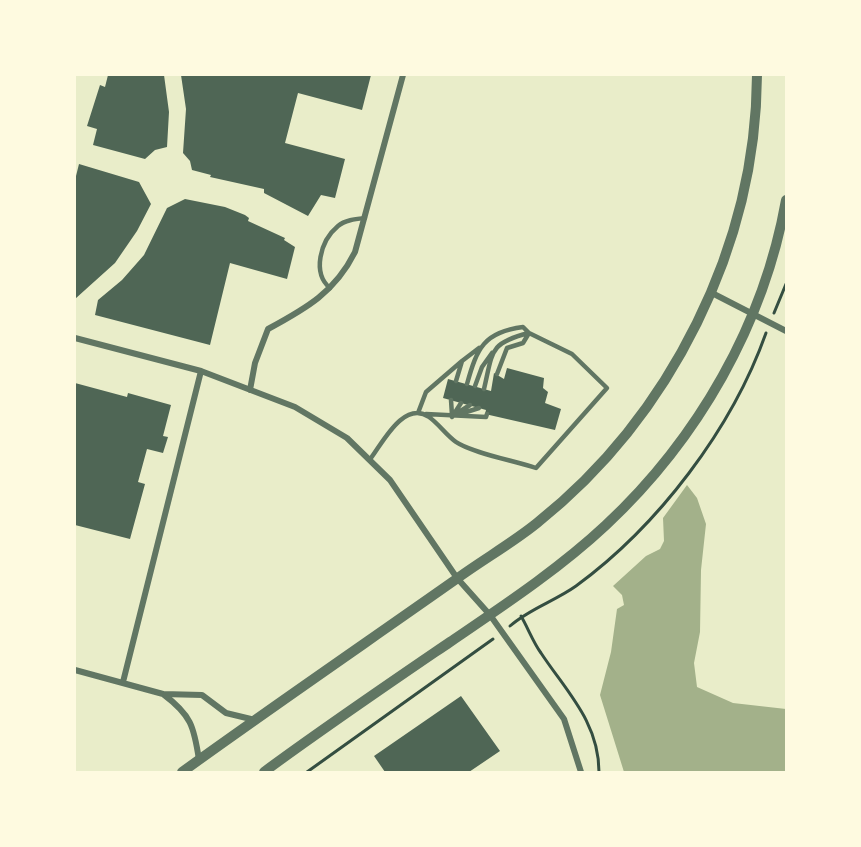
<!DOCTYPE html>
<html>
<head>
<meta charset="utf-8">
<style>
	body { margin:0 }
	#map { position:relative; width:861px; height:847px; overflow:hidden; background:#e9edc9; font-family:Spectral,serif }
	canvas { display:block }
	.frame { position:absolute; inset:0; border:76px solid #fefae0; pointer-events:none }
</style>
</head>
<body>
<div id="map">
<canvas width="861" height="847"></canvas>
<div class="frame"></div>
</div>
<script>
const g = document.querySelector('canvas').getContext('2d');
g.lineJoin = 'round';
function paint(path, color) {
  g.fillStyle = color;
  g.fill(path, 'evenodd');
}
function stroke(path, color, width, dash) {
  g.strokeStyle = color;
  g.lineWidth = width;
  g.lineCap = dash ? 'butt' : 'round';
  g.setLineDash(dash || []);
  g.stroke(path);
}
const water = new Path2D(`
	M687 485 697 498 706 524 701 570 700 632 694 663 697 687 733 703 786 709V772H624L600 695 611 652 617 609 624 605 622 595 613 586 646 556 660 549 664 541 663 518Z`);
const building = new Path2D(`
	M108 75H164L169 112 167 147 155 150 145 159 93 145 97 129 87 126 100 85 105 87Z
	M181 75H371L362 110 298 93 285 143 345 159 335 198 321 195 308 216 264 193V189L210 177 211 175 192 170 190 161 183 153 186 109Z
	M79 164 139 182 151 204 137 231 115 263 75 299V180Z
	M185 199 225 207 245 215 249 218 248 221 285 238 284 240 295 247 287 279 230 263 210 345 95 315 98 300 122 280 144 255 167 208Z
	M507 368 544 378 543 388 548 392 545 403 561 409 555 430 485 414 486 410 443 398 448 379 491 391 494 373 504 379Z
	M75 383 127 397 128 393 171 405 163 436 168 437 163 453 147 449 138 482 145 484 130 539 75 525Z
	M461 696 500 751 469 772H385L374 756Z`);
const path = new Path2D(`
	M774 313 786 284
	M521 616C528 628 533 642 541 653 566 691 599 722 599 772
	M510 626C529 609 555 601 576 586 658 526 732 429 766 333
	M307 772 493 639`);
const service = new Path2D(`
	M330 288C312 273 320 241 338 226 345 220 356 219 365 218
	M456 381 462 361 479 348
	M467 384C477 348 484 332 523 327L529 333
	M475 386 482 367 492 353
	M484 389C493 351 489 343 529 333
	M451 400 452 415
	M459 412 470 405
	M418 413 426 392 462 361
	M426 414 486 417 487 414
	M457 415 479 408
	M452 417 461 403
	M371 458C383 442 404 400 429 417 439 424 446 435 456 442 472 453 516 461 536 468L607 388 572 354 529 333 523 343 507 348 497 374`);
const minor = new Path2D(`
	M712 293 786 331
	M75 338 201 371 295 407 347 438 390 480 457 578 490 615 564 719 581 772
	M250 390 255 363 268 329C307 308 335 292 355 252L403 75
	M75 670 163 694 202 695 226 713 255 720
	M123 682 201 371
	M163 694C191 715 194 726 199 760`);
const tertiary = new Path2D(`
	M182 772C272 707 364 644 455 580 482 560 511 544 537 523 671 416 756 246 757 75
	M264 772C325 727 387 685 450 642 503 606 559 569 606 525 698 439 764 324 786 200`);
paint(water, '#a3b18a');
paint(building, '#4f6655');
stroke(path, '#344e41', 3);
stroke(service, '#617663', 4.5);
stroke(minor, '#617663', 6);
stroke(tertiary, '#617663', 10);
</script>
</body>
</html>
